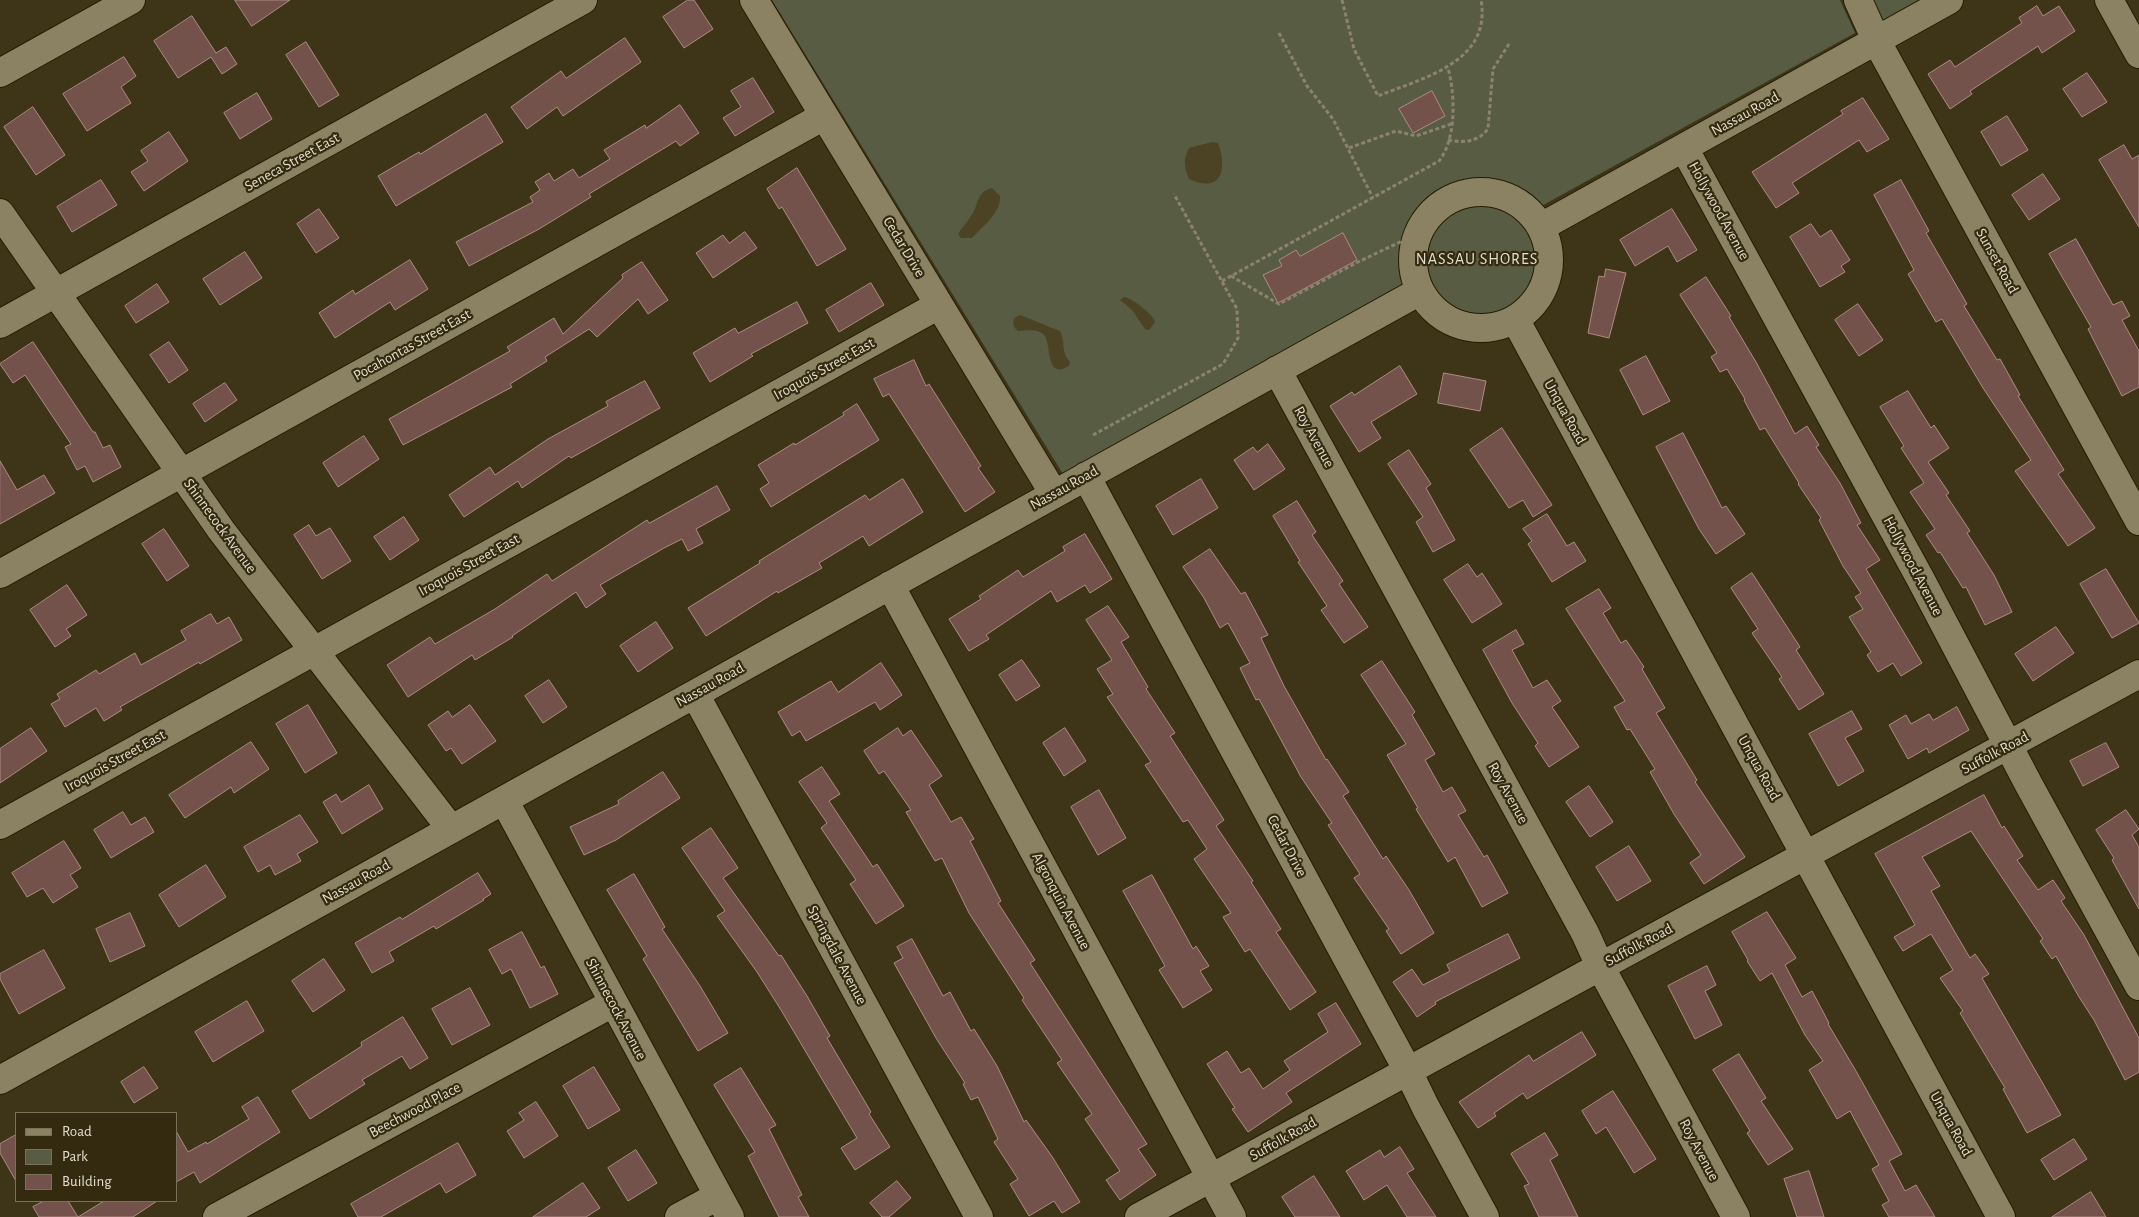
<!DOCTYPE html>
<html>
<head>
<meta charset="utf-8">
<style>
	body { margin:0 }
	#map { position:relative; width:2139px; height:1217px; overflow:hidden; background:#3e3519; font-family:"Alegreya Sans",sans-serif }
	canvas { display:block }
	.legend { position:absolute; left:15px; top:1112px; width:162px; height:90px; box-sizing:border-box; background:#332a0f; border:1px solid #79725b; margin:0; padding:6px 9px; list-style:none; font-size:15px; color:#e3decd }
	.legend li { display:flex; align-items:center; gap:10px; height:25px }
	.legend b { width:25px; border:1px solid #79725b }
</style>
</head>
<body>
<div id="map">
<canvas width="2139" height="1217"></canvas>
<ul class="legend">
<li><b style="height:6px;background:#8b8163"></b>Road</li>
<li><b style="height:14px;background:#585c43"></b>Park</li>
<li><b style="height:14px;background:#72524b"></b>Building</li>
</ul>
</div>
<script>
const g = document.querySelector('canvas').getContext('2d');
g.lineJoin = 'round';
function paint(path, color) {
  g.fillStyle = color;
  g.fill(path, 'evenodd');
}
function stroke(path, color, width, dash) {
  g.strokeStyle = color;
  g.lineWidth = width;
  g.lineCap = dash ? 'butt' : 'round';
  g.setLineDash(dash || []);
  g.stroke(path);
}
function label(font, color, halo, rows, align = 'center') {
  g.font = font + ' "Alegreya Sans",sans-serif';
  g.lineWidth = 4.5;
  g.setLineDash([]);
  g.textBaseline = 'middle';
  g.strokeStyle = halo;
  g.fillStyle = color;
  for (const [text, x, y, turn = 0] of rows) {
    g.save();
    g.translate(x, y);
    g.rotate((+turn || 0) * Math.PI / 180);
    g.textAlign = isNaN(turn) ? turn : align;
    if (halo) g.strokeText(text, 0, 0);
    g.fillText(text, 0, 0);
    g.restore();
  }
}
const green = new Path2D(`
	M772 0H1840L1855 33 1527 214C1597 295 1456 381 1418 275L1063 474Z
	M1860 0H1917L1940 3 1877 37Z`);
const sand = new Path2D(`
	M1212 142 1218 143C1228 170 1221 194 1189 179 1184 167 1183 159 1189 148Z
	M992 188 1000 196C1001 213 983 226 972 238H961L958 234C962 227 969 220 973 213 979 202 977 192 992 188Z
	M1124 297C1132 298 1153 314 1155 322L1149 330 1145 329 1132 310 1120 300Z
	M1020 315 1060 331C1066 343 1060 350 1070 362L1069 366C1044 381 1052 342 1044 335 1037 328 1026 331 1018 331 1013 327 1013 324 1014 318Z`);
const building = new Path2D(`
	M235 0H290L252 26Z
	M688 0H694L713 29 684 48 663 17Z
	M2037 6 2043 16 2059 6 2075 31 2042 53 2038 46 1970 91 1972 94 1950 109 1928 74 1950 60 1955 67 2022 23 2019 18Z
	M192 16 216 53 226 47 237 64 222 74 211 57 178 78 154 41Z
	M625 38 641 62 563 116 557 107 527 129 511 107 561 71 566 78Z
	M306 42 339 95 319 107 286 55Z
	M124 57 136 76 121 87 131 103 87 131 63 94Z
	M2087 73 2107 102 2082 117 2063 89Z
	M753 78 774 112 735 136 723 118 741 107 731 91Z
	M1432 91 1445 116 1413 133 1399 109Z
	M257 93 272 119 240 139 224 113Z
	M1863 98 1889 139 1867 152 1859 140 1792 183 1799 193 1776 208 1752 172 1843 114 1841 111Z
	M680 105 699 133 680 146 676 141 589 194 591 197 539 229 469 266 456 242 533 202 530 197 540 190 535 182 549 173 554 181 573 169 579 178 610 159 604 150 645 125 646 128Z
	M33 107 65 155 36 175 4 127Z
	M486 114 503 142 396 206 378 176 419 152 420 154Z
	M2007 116 2028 150 2001 166 1981 132Z
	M169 132 188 161 144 191 131 172 148 161 141 151Z
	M2124 145 2132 159 2139 155V227L2099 160Z
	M797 168 846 249 817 266 782 207 779 209 767 189Z
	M2043 174 2060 199 2029 220 2012 195Z
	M101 180 117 205 72 232 57 207Z
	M1901 180 1929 231 1926 233 1967 304 1964 306 1997 360 2000 359 2020 395 2018 396 2064 470 2058 474 2095 528 2068 546 2015 471 2031 460 1983 388 1942 319 1936 322 1908 274 1914 270 1874 195Z
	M319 209 339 238 316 253 297 224Z
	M1672 209 1697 250 1677 262 1668 246 1635 266 1620 240Z
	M1811 224 1820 237 1831 230 1850 260 1841 266 1845 272 1820 287 1790 237Z
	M745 232 757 248 713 278 696 253 723 235 729 243Z
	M1343 233 1357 260 1278 303 1263 275 1282 266 1279 260 1296 250 1300 256Z
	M2076 239 2113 305 2122 301 2130 316 2122 320 2139 351V387L2122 396 2088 329 2091 327 2049 254Z
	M245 252 262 278 220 305 203 279Z
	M410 260 428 289 395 310 390 302 335 338 319 313 353 290 355 294Z
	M642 262 668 300 648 314 638 299 597 337 589 329 545 357 547 361 510 384 512 387 403 445 389 419 510 351 507 347 554 318 563 334 623 278 622 275Z
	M1606 269 1626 273 1609 338 1588 333 1599 276 1604 277Z
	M1706 277 1731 316 1729 317 1756 362 1795 434 1807 426 1819 445 1816 447 1840 483 1861 523 1857 525 1880 560 1866 569 1922 663 1901 676 1893 663 1878 672 1867 655 1871 652 1849 617 1863 609 1855 597 1861 593 1843 566 1819 520 1821 518 1798 484 1799 483 1765 428 1760 430 1744 400 1745 399 1727 369 1720 372 1711 357 1717 353 1680 295Z
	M871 283 884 305 839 332 826 310Z
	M157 284 169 302 136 323 125 306Z
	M797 302 808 323 751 354 753 356 710 382 693 353 735 328 738 333Z
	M1858 304 1883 340 1859 356 1835 320Z
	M33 342 93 432H95L103 448 110 445 121 467 93 482 85 466 77 470 65 447 71 444 25 375 13 383 0 364Z
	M169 342 188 370 169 383 150 355Z
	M1646 356 1670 401 1643 415 1620 370Z
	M914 360 926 386 929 384 943 406 981 466 978 468 995 492 965 512 889 394 883 397 874 379Z
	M1400 366 1417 394 1371 422 1381 438 1359 452 1330 406 1352 392 1354 395Z
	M1444 373 1486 381 1480 411 1438 403Z
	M645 381 660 408 571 458 569 456 522 488 518 481 464 517 449 495 490 467 495 475 548 439 608 406 606 402Z
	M225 383 237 400 205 422 193 404Z
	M1908 391 1931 428 1934 425 1949 448 1928 462 1949 493 1946 495 1970 531 1967 533 1994 575 2012 612 1985 625 1966 587 1963 588 1940 552 1938 553 1926 535 1935 529 1910 492 1924 483 1901 448 1904 446 1880 407Z
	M857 404 879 440 771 507 760 489 769 483 758 465 794 443 795 445 844 415 843 413Z
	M1502 428 1552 505 1533 517 1523 500 1509 508 1470 450Z
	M1683 433 1722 508 1726 506 1745 534 1716 554 1699 529 1656 447Z
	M364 436 379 459 338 487 323 463Z
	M1268 444 1285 469 1254 490 1234 460 1253 447 1257 452Z
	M1409 450 1431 484 1426 488 1455 540 1433 552 1416 522 1423 517 1388 464Z
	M0 461 17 490 44 475 55 493 0 524Z
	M903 479 923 512 869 546 863 536 819 563 822 568 778 593 777 591 706 636 688 608 760 563 759 561 865 495 869 500Z
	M1201 479 1218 508 1173 535 1156 506Z
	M717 486 730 510 696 529 703 543 688 551 682 539 664 548 600 585 606 594 586 608 576 592 512 636 513 637 475 660 472 655 408 697 387 665 430 637 435 644 495 609 547 574 552 581 647 520 649 523Z
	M1297 501 1316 532 1312 535 1343 581 1339 584 1368 627 1344 643 1321 610 1327 606 1298 562 1300 561 1273 516Z
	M1547 514 1567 546 1574 542 1586 561 1552 582 1528 544 1532 541 1523 529Z
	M404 517 419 540 390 560 374 537Z
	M309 525 316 536 330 528 351 561 322 579 294 535Z
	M164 529 189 566 167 581 142 544Z
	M1085 534 1112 579 1090 593 1085 585 1057 602 1051 591 986 635 989 639 969 651 949 619 981 599 979 596 1018 570 1023 577 1065 551 1063 547Z
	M1210 549 1241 594 1245 592 1268 635 1261 638 1284 686 1326 760 1327 759 1349 792 1343 796 1383 859 1386 856 1409 890 1434 933 1401 954 1386 931 1389 929 1354 878 1360 874 1328 825 1332 823 1301 777 1259 699 1256 700 1240 668 1250 663 1228 623 1220 628 1204 598 1183 567Z
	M1468 564 1477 577 1482 573 1502 604 1472 623 1444 580Z
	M2106 569 2139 623 2112 638 2080 584Z
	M1752 573 1800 647 1796 650 1824 694 1799 710 1779 679 1782 677 1752 633 1758 629 1731 588Z
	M67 585 87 615 66 629 71 636 55 647 30 610Z
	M1599 589 1611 608 1603 613 1621 643 1626 640 1644 667 1642 669 1665 708 1656 713 1697 780 1695 782 1745 857 1704 884 1690 863 1701 855 1674 814 1650 772 1655 769 1630 729 1627 730 1614 707 1625 701 1566 609Z
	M1108 606 1129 637 1121 642 1148 687 1146 689 1175 733 1170 736 1224 820 1216 826 1253 881 1251 882 1281 929 1276 932 1316 992 1290 1010 1250 949 1245 952 1223 917 1231 913 1194 859 1207 849 1188 820 1183 822 1145 765 1151 762 1107 697 1113 694 1097 669 1112 660 1086 620Z
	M211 614 217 624 229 617 242 640 200 664 199 662 120 707 122 710 104 721 96 708 65 727 51 704 60 699 57 694 96 670 99 674 135 653 141 665 186 640 181 631Z
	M656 622 673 648 638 672 620 646Z
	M2056 627 2074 653 2033 681 2015 654Z
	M1516 630 1524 644 1512 650 1533 688 1547 680 1561 701 1552 707 1579 747 1549 767 1535 746 1538 743 1512 703 1483 650Z
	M1022 660 1040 686 1016 701 999 675Z
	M1382 661 1415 712 1412 715 1435 754 1425 760 1443 792 1452 787 1466 811 1458 815 1484 857 1487 855 1508 893 1482 907 1455 857 1448 862 1416 809 1418 808 1387 755 1406 744 1361 675Z
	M881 663 902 695 880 710 875 702 806 741 800 731 792 736 778 712 831 681 838 692Z
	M549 680 567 707 543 723 525 696Z
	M308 705 337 753 305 773 276 724Z
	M470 705 496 741 462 764 451 748 446 751 428 725 448 711 452 717Z
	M1957 707 1969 730 1929 753 1927 748 1908 759 1889 725 1906 715 1911 724 1929 714 1933 720Z
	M1852 711 1862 729 1845 738 1864 771 1838 786 1809 734Z
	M31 728 47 751 0 783V749Z
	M898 728 903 736 911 730 942 776 929 785 951 822 961 817 974 839 970 841 1001 901 998 903 1035 960 1030 963 1147 1144 1138 1149 1156 1175 1120 1200 1106 1180 1120 1171 1085 1119 1092 1114 1057 1063 1062 1060 1022 1000 1024 998 969 913 942 858 935 861 906 812 911 810 884 771 879 774 864 751Z
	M1065 728 1086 761 1064 776 1043 743Z
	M251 742 269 769 234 793 231 787 185 818 169 795Z
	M2106 743 2119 767 2083 786 2070 761Z
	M822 767 840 794 829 801 873 867 877 864 904 906 876 924 850 884 856 880 821 828 827 823 799 782Z
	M663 772 680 798 616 840 584 855 570 827 619 804 618 801Z
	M369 785 383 809 342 834 323 802 336 794 341 802Z
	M1589 786 1613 822 1590 837 1566 802Z
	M1099 790 1126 838 1098 855 1071 807Z
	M1984 795 2002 828 2004 826 2023 856 2017 860 2038 890 2053 880 2065 898 2061 901 2084 935 2139 1038V1072L2125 1080 2094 1020 2079 997 2056 956 2052 959 2040 941 2043 939 1971 831 1922 857 1940 886 1931 891 1970 958 1975 954 1989 974 1982 978 2061 1115 2027 1133 2003 1089 2005 1088 1960 1013 1963 1011 1940 978 1953 970 1931 934 1903 951 1894 937 1915 925 1875 854Z
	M2126 810 2139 829 2132 835 2139 847V909L2112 860 2114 858 2096 830Z
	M123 812 131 825 145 817 154 832 111 858 94 830Z
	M300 815 318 842 297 854 301 861 275 875 270 865 258 872 244 847Z
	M711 828 738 868 723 878 779 956 781 955 807 996 830 1036 827 1038 871 1112 869 1114 890 1147 855 1170 841 1148 857 1138 781 1010 757 972 717 916 725 911 682 848Z
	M64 841 81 868 70 875 78 887 53 903 43 888 27 897 12 873Z
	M1629 846 1651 881 1617 901 1596 867Z
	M206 865 226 897 179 927 159 895Z
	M478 873 491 894 483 899 484 900 436 929 434 926 389 952 394 961 372 973 355 943 400 917 402 919Z
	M634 874 665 927 662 929 700 986 728 1033 698 1051 643 959 647 956 607 890Z
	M1152 875 1193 949 1196 946 1209 966 1200 971 1212 990 1183 1008 1159 970 1165 966 1123 891Z
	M1767 912 1796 958 1785 965 1802 997 1812 991 1829 1023 1828 1024 1856 1071 1902 1154 1889 1161 1905 1191 1916 1185 1935 1217H1889L1882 1205 1889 1201 1872 1169 1879 1165 1850 1111 1837 1119 1809 1070 1823 1061 1805 1035 1772 973 1760 981 1747 961 1748 960 1732 932Z
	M130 913 145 946 110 962 96 929Z
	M522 932 541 968 544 966 558 994 530 1008 511 969 502 974 489 950Z
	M1508 934 1520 958 1435 1002 1436 1004 1417 1017 1393 982 1412 969 1423 985 1450 971 1447 965Z
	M912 939 943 996 950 992 971 1031 974 1029 997 1066 1024 1122 1026 1120 1053 1158 1080 1202 1062 1213 1054 1201 1029 1216 1010 1184 1018 1179 994 1142 998 1139 978 1097 971 1100 963 1084 965 1083 936 1038 894 963 903 958 897 947Z
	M44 950 65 988 19 1014 0 979V974Z
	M324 959 345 990 313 1012 292 981Z
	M1707 966 1716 985 1705 991 1722 1025 1695 1039 1668 986Z
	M470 988 490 1025 452 1045 432 1009Z
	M247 1001 264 1031 213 1062 195 1032Z
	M1336 1003 1361 1044 1286 1093 1292 1102 1248 1132 1232 1109 1235 1108 1207 1064 1227 1051 1241 1073 1249 1068 1263 1089 1290 1070 1284 1061 1328 1032 1318 1014Z
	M403 1017 428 1058 410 1069 402 1056 362 1080 365 1084 310 1119 292 1091 362 1046 361 1043Z
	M1582 1032 1596 1055 1527 1099 1523 1093 1494 1113 1496 1116 1478 1128 1459 1102 1529 1055 1533 1061Z
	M1739 1054 1766 1098 1761 1101 1793 1149 1768 1165 1747 1133 1750 1131 1713 1070Z
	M144 1067 158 1088 134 1103 121 1082Z
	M594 1067 620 1110 588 1129 563 1086Z
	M741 1068 776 1125 769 1129 802 1195 798 1197 809 1217H779L748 1156 755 1152 714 1085Z
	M1613 1091 1656 1159 1634 1173 1606 1127 1596 1134 1582 1111Z
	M258 1097 280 1132 200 1183 194 1172 176 1182V1131L188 1152 206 1142 207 1144 249 1119 242 1107Z
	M536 1102 558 1136 524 1158 507 1131 524 1120 519 1113Z
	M1545 1133 1558 1155 1550 1160 1578 1217H1539L1524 1186 1529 1184 1511 1154Z
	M16 1135V1181L0 1153V1144Z
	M2074 1139 2087 1159 2054 1180 2041 1160Z
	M458 1143 476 1175 446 1193 440 1183 381 1217H358L351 1204Z
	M1400 1147 1414 1169 1407 1173 1436 1217H1407L1387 1185 1364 1200 1346 1171 1380 1150 1384 1157Z
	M636 1150 657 1183 628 1201 608 1168Z
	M1809 1171 1824 1217H1797L1784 1179Z
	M1314 1176 1340 1217H1295L1282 1197Z
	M897 1181 911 1198 889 1217H882L870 1203Z
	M583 1183 600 1208 586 1217H533Z
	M2091 1192 2106 1217H2052Z
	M44 1201H68L78 1217 104 1201H157L133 1217H39L33 1207Z`);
const path = new Path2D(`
	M1342 0 1354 49 1378 96C1422 78 1492 63 1481 0
	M1279 33 1307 86 1333 119 1373 198
	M1448 140C1464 143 1478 142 1488 129L1493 69 1509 44
	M1349 148 1396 131 1416 136 1451 124
	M1231 276 1279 304 1358 262 1419 233
	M1222 281 1439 161C1457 138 1455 94 1448 68
	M1093 435 1223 364 1238 338 1237 309 1174 194`);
const minor = new Path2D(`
	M754 0 1054 494
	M1858 0 1876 40 2139 521
	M2109 0 2139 54
	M0 73 131 0
	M1684 148 1920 578 2029 785 2139 986
	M1413 260a68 68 0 1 1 136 0a68 68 0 1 1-136 0Z
	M0 213 221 530 451 829
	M1541 227 1949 0
	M1515 319 2001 1217
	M0 324 583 0
	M1277 370 1585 933 1600 966 1736 1217
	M1086 476 1408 1071 1426 1108 1485 1217
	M0 574 824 116
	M890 585 1232 1217
	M695 694 979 1217
	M504 800 730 1217
	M0 825 939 305
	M0 1080 1420 291
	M217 1217 613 1003
	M679 1217 718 1196
	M1139 1217 2139 674`);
const streetNames = [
	["Nassau Road",1745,114,-29],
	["Seneca Street East",292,162,-29],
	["Hollywood Avenue",1719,211,61],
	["Cedar Drive",904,247,59],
	["Sunset Road",1997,261,61],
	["Pocahontas Street East",412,345,-29],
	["Iroquois Street East",824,369,-29],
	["Unqua Road",1565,412,61],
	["Roy Avenue",1314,437,61],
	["Nassau Road",1064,488,-29],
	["Shinnecock Avenue",220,526,54],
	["Iroquois Street East",469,565,-29],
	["Hollywood Avenue",1913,566,62],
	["Nassau Road",710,685,-29],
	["Suffolk Road",1995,753,-28],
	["Iroquois Street East",115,761,-29],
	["Unqua Road",1759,768,61],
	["Roy Avenue",1508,793,61],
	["Cedar Drive",1287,846,62],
	["Nassau Road",356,882,-29],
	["Algonquin Avenue",1061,901,62],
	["Suffolk Road",1639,945,-28],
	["Springdale Avenue",837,955,62],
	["Shinnecock Avenue",616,1009,62],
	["Beechwood Place",415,1110,-28],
	["Unqua Road",1951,1124,61],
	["Suffolk Road",1283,1139,-29],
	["Roy Avenue",1699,1150,62]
];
const neighbourhoodNames = [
	["NASSAU SHORES",1477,259]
];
paint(green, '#585c43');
paint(sand, '#4b4324');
paint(building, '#72524b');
stroke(building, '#ae8b82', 1);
stroke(minor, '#241c01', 30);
stroke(path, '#8b836d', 3, [4, 2.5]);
stroke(minor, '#8b8163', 28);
label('15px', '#e3decd', '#332a0f', streetNames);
g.letterSpacing = '1px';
label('16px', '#e3decd', '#332a0f', neighbourhoodNames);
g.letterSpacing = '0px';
</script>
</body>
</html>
